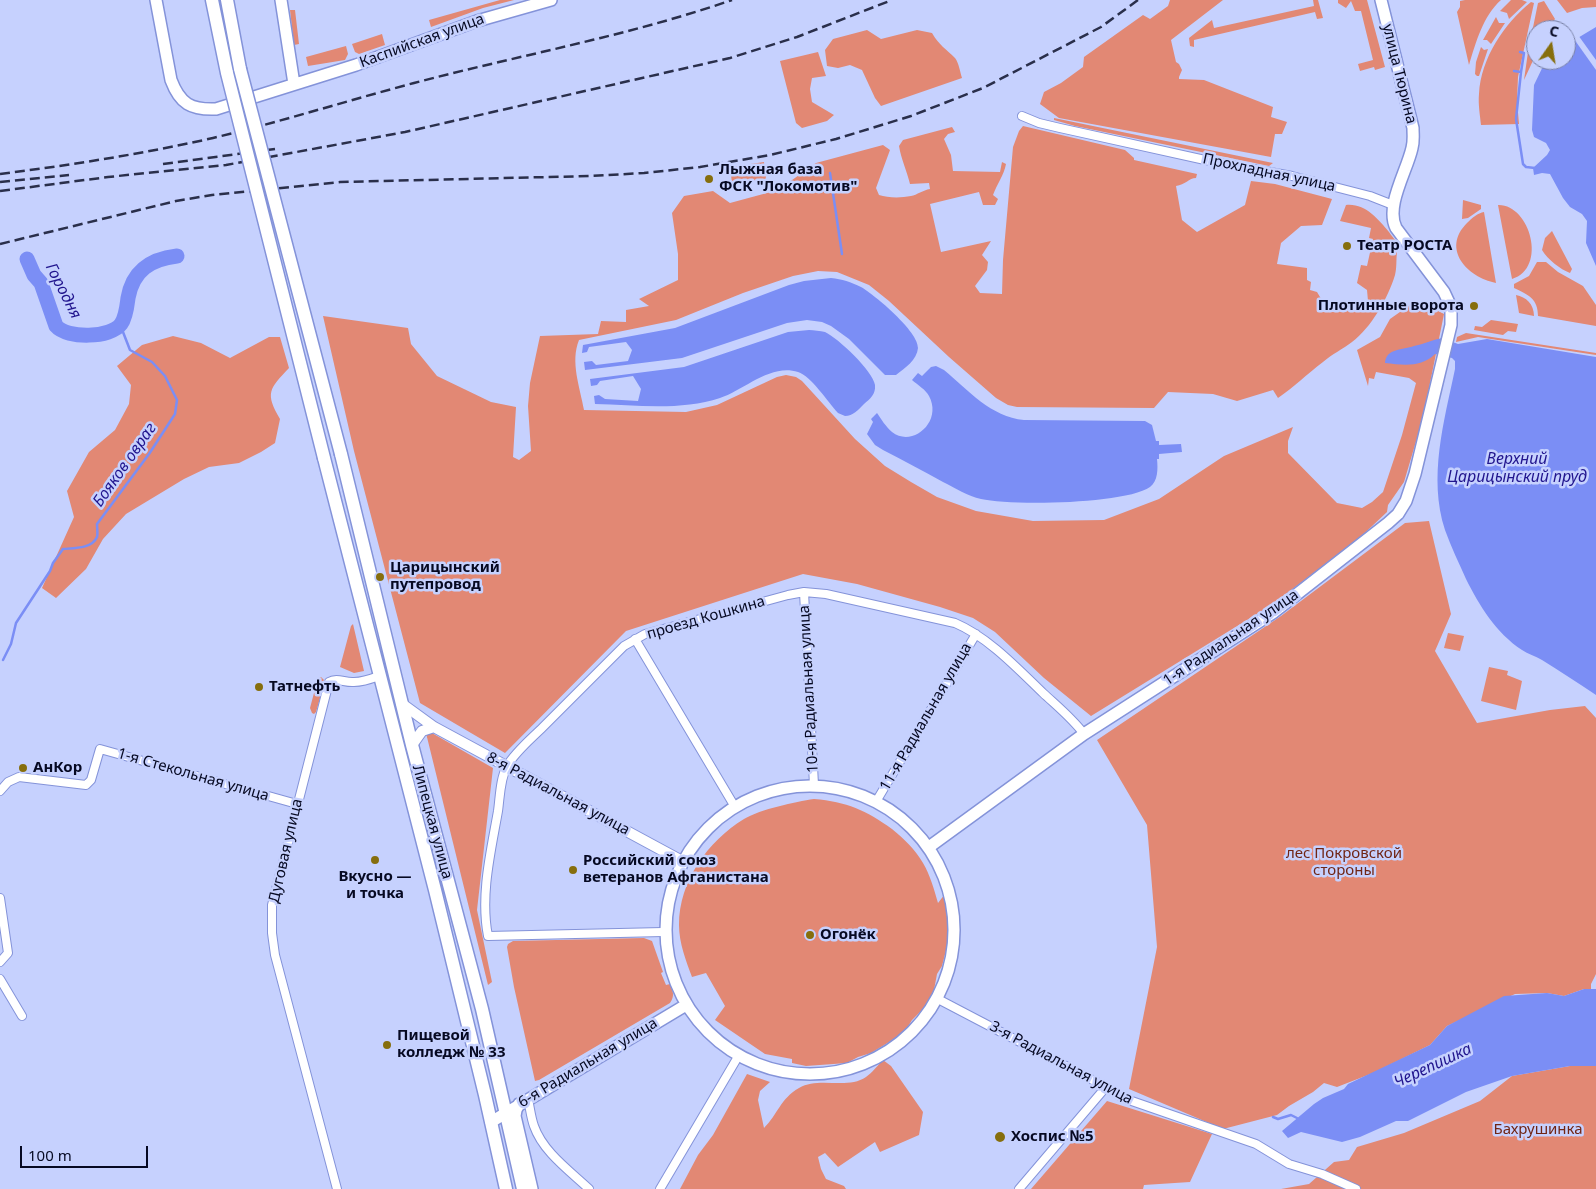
<!DOCTYPE html>
<html>
<head>
<meta charset="utf-8">
<style>
	body { margin:0 }
	#map { position:relative; width:1596px; height:1189px; overflow:hidden; background:#c6d1fe; font-family:"Noto Sans",sans-serif }
	canvas { display:block }
	.north { position:absolute; left:1526px; top:20px; width:50px; height:50px; box-sizing:border-box; background:#c6d1fe; border:1px solid #7981a6; border-radius:50%; rotate:13deg; font-size:14px; font-weight:700; line-height:20px; text-align:center; color:#060922 }
	.north::after { content:''; display:block; margin:auto; width:18px; height:22px; background:#866e0d; clip-path:polygon(50% 0,100% 100%,50% 72%,0 100%) }
	.scale { position:absolute; left:20px; top:1146px; width:128px; height:22px; box-sizing:border-box; border:2px solid #060922; border-top:0; padding-left:6px; font-size:15px; line-height:18px; white-space:nowrap; color:#060922; -webkit-text-stroke:4px #c6d1fe; paint-order:stroke }
</style>
</head>
<body>
<div id="map">
<canvas width="1596" height="1189"></canvas>
<div class="north">С</div>
<div class="scale">100 m</div>
</div>
<script>
const g = document.querySelector('canvas').getContext('2d');
g.lineJoin = 'round';
function paint(path, color) {
  g.fillStyle = color;
  g.fill(path, 'evenodd');
}
function stroke(path, color, width, dash) {
  g.strokeStyle = color;
  g.lineWidth = width;
  g.lineCap = dash ? 'butt' : 'round';
  g.setLineDash(dash || []);
  g.stroke(path);
}
function label(font, color, halo, rows, align = 'center') {
  g.font = font + ' "Noto Sans",sans-serif';
  g.lineWidth = 5;
  g.setLineDash([]);
  g.textBaseline = 'middle';
  g.strokeStyle = halo;
  g.fillStyle = color;
  for (const [text, x, y, turn = 0] of rows) {
    g.save();
    g.translate(x, y);
    g.rotate((+turn || 0) * Math.PI / 180);
    g.textAlign = isNaN(turn) ? turn : align;
    if (halo) g.strokeText(text, 0, 0);
    g.fillText(text, 0, 0);
    g.restore();
  }
}
const green = new Path2D(`
	M500 0H514L483 8 431 27 429 20Z
	M1170 0H1223L1171 40 1176 62 1179 64 1182 70 1179 77V79L1204 80 1273 107 1271 117 1287 122 1282 134H1275L1271 157 1059 118 1040 104 1044 92 1061 83 1083 67 1084 57 1143 15 1150 19 1168 6Z
	M1313 0H1318L1323 18 1317 19 1315 12 1194 40V47L1190 46 1189 38 1212 20 1214 28 1314 6Z
	M1338 0H1367L1385 67 1375 70 1374 67 1360 71 1358 64 1373 60 1361 11H1355L1351 1 1346 8 1338 3Z
	M1465 0H1501C1483 16 1476 42 1469 65L1457 12 1460 7V1Z
	M1511 0H1522L1527 2 1509 19 1507 13 1500 11Z
	M1557 0H1596V7L1582 8 1567 13Z
	M1544 1 1555 19 1547 30H1536V54L1524 80 1528 52 1538 3Z
	M1531 2 1534 3 1518 77 1517 101 1519 124 1481 125C1480 115 1478 104 1479 94 1481 58 1504 24 1531 2Z
	M290 10H295L299 44 294 45Z
	M1496 17 1499 23H1505L1491 44 1487 40H1483Z
	M867 30 881 39 917 30 932 33C939 45 946 49 955 58 959 63 960 72 962 78L881 106 875 98 862 70 850 65 838 68 827 66 825 50 833 39Z
	M382 34 385 45 359 54 355 52 352 44Z
	M346 46 348 54 345 60 308 66 306 57Z
	M1481 47 1484 50 1488 49 1479 76H1477L1475 74 1476 62Z
	M818 52 826 76 812 78 810 89 812 102 834 115 827 121 802 128 796 123 780 61Z
	M1054 118 1273 163 1269 166 1075 126 1054 120Z
	M1023 126 1125 150 1134 158V160L1197 174 1196 178C1189 178 1185 185 1176 186L1182 220 1197 232 1245 205 1251 181 1275 184 1332 199 1322 225 1301 226 1281 243 1277 264 1307 268V280L1311 282 1310 290 1317 292 1323 302 1328 303 1360 306 1368 301 1367 290 1357 283 1361 265 1367 266 1373 239 1369 238 1371 228 1340 221 1346 205C1365 203 1378 219 1389 232 1393 238 1398 242 1400 249L1397 252C1396 260 1397 267 1395 275 1388 298 1371 328 1352 342 1343 349 1332 354 1323 362 1307 374 1294 387 1278 398L1273 390 1237 401 1213 394 1168 392 1154 408 1017 407 1008 405 996 398 949 357 889 301 869 285 837 272 818 271 793 276 743 293 676 320 579 340C570 362 580 387 584 410L686 412 717 405 777 377 786 375 796 377 802 381 855 439 885 466 911 482 937 497 976 511 1033 521 1104 520 1159 499 1224 456 1293 427 1288 441V453L1337 503 1362 508 1372 502 1383 492 1402 435 1416 383 1409 378 1376 372 1374 379 1369 378 1368 386 1357 350 1380 337 1390 319 1417 300 1444 314 1423 418 1404 482 1388 505 1387 512 1352 545 1268 607 1091 716 1044 678 995 632 973 618 940 607 857 584 803 574 626 631 505 753 420 703 354 451 323 316 408 328 411 344 437 376 491 402 516 407 513 457 519 460 531 451 528 406 530 383 540 336 598 334 601 321 626 322V310L649 306 639 299 678 280V254L672 213 684 196 713 191 730 203 778 190 816 163 883 145 890 150 876 188 879 195C888 198 901 198 911 196 917 195 923 190 930 189L929 183 910 184C907 171 901 159 899 146L903 140 952 127 955 132 948 134 944 139 951 155 953 171 1000 172 1002 162 1006 164C1004 175 997 184 993 195L998 199 995 205H983L979 192 930 204 941 252 991 241 982 255 988 262 987 270 975 286 980 293 1002 294 1003 260 1013 147 1019 131Z
	M764 162 766 179 732 183 730 167Z
	M1463 200 1481 205V209L1468 218 1462 219Z
	M1498 205C1530 204 1548 268 1512 279Z
	M1484 212 1496 283C1467 277 1441 249 1467 223 1472 218 1478 213 1484 212Z
	M1552 231 1572 269 1570 273C1560 269 1548 260 1542 250L1545 238Z
	M1537 262H1546L1558 272 1583 286 1596 305V326L1538 316C1538 299 1529 295 1514 288V284L1529 276Z
	M1516 295C1526 297 1534 304 1534 316L1519 313Z
	M1491 320 1518 324 1516 332 1508 331 1503 335 1474 330 1475 326 1482 327Z
	M1466 333 1596 353V355L1478 337 1456 342 1457 337Z
	M173 336 201 343 230 358 269 337H280L289 368C269 389 265 393 280 419L275 443 261 452 239 463 209 467 184 479 126 514 103 539 86 569 56 598 42 588 74 517 67 491 89 452 115 430 129 404 131 385 117 366 142 345Z
	M1429 521 1451 614 1435 651 1477 723 1550 710 1585 706 1596 718V974L1591 984V989H1584L1564 996 1547 993 1515 994 1447 1026 1430 1045 1373 1073 1337 1087 1324 1083 1313 1092 1289 1106 1277 1115 1223 1129 1129 1089 1157 947 1147 825 1097 740 1281 616 1405 523Z
	M353 624 364 671 354 673 340 667 351 626Z
	M1448 633 1464 636 1460 651 1444 648Z
	M1489 667 1508 671 1507 675 1522 681 1516 710 1481 701Z
	M321 677 325 681 316 712 314 714 312 713 310 708 318 678Z
	M425 729 493 768 477 910 492 982 488 985Z
	M814 799C847 802 866 810 892 829 904 839 915 849 923 863 930 875 934 889 938 903L945 894 949 939 942 966 937 974 934 990 927 1005 912 1020 904 1033 871 1053 858 1057 847 1063 806 1066 792 1063V1059L765 1054 715 1020 725 1006 706 973 692 977C686 961 679 943 679 925 679 881 708 841 744 819 761 809 795 802 814 799Z
	M644 938 652 941 663 972 661 973 666 985 670 984C673 991 675 996 670 1003L539 1080 535 1081 514 987 507 947 508 944 513 941Z
	M883 1060 891 1066 923 1112 919 1135 880 1152 875 1142 838 1167 825 1153 818 1157 821 1169 826 1179 844 1186 846 1189H680L698 1155 713 1135 747 1074 770 1082 760 1091 758 1100 764 1128C778 1114 780 1099 799 1088 819 1076 847 1090 866 1077 872 1073 877 1066 883 1060Z
	M1570 1066H1596V1189H1281L1309 1184 1334 1162 1349 1160 1357 1147 1404 1133 1480 1101 1512 1076Z
	M1107 1101 1212 1134 1190 1182 1144 1185 1143 1189H1031Z`);
const water = new Path2D(`
	M1596 27V266L1586 243 1587 221 1582 214 1570 207 1563 198 1550 174 1542 173 1534 175 1533 168 1547 155 1550 150 1546 143 1534 137 1532 130 1534 85 1546 60H1566V48L1571 42Z
	M831 278C842 279 851 282 861 287 875 295 919 332 918 348 917 360 905 368 896 375H885L849 339 831 326 822 322 807 320 787 323 682 358 585 370 584 362 592 361 596 365 628 361 632 350 626 342 589 347 587 352 582 353 583 345 675 328 789 285 804 281Z
	M809 330C814 330 820 331 825 332 838 338 873 371 875 385 876 394 870 399 864 404 858 410 853 416 845 416L838 413C828 402 811 376 798 372 771 363 744 390 720 398 681 411 636 405 595 404L594 396 599 395 605 399 638 401 641 389 633 376 600 381 597 385 591 386 590 379 684 367 788 332Z
	M1442 338 1458 344 1487 339 1596 357V695C1578 683 1560 671 1542 660 1535 656 1528 654 1522 650 1496 633 1479 605 1466 579 1459 563 1451 547 1445 530 1428 477 1444 422 1455 369V361L1452 358 1435 354C1421 368 1403 365 1385 363 1386 348 1403 350 1414 346 1424 344 1432 340 1442 338Z
	M936 366 944 370C968 390 991 417 1024 420L1145 421 1152 425 1156 441H1159V445L1181 444 1182 452 1159 454V459H1157C1158 469 1158 481 1150 487 1126 504 1011 506 981 499 968 496 955 488 943 482 923 471 903 460 883 450L875 445 867 434 873 422 871 419 877 413C881 419 886 427 892 432 912 448 943 422 929 396 926 390 918 385 912 380L918 373 922 376 931 367Z
	M1584 989H1596V1066H1570L1512 1076 1466 1092 1408 1121H1396L1360 1137 1342 1142 1301 1132 1288 1138 1282 1131 1314 1104 1323 1098 1344 1089 1348 1084 1430 1045 1447 1026 1504 996 1547 993 1564 996Z`);
const pier = new Path2D(`
	M1578 35 1596 60V70L1574 39Z`);
const stream = new Path2D(`
	M1520 52 1524 53 1521 72
	M1514 71 1521 72 1516 119 1523 164 1526 167 1535 168
	M830 173 842 254
	M3 660 11 644 16 623 50 571 53 563 63 549C73 548 92 549 97 537 98 534 97 528 97 524L149 454 175 414 177 400 165 376 152 362 130 350 123 332 118 326
	M1273 1117 1278 1119 1291 1115 1297 1118`);
const river = new Path2D(`
	M27 259 34 275 41 283 56 326C67 339 111 338 121 324 126 317 127 306 128 298 133 270 151 259 177 256`);
const minor = new Path2D(`
	M1022 116 1039 123 1060 128 1205 160 1292 176 1370 196 1393 205
	M804 592 814 785
	M635 639 735 807
	M0 791 8 782 19 777 86 785 91 780 100 749 297 804
	M877 800 976 634
	M0 898 8 953 0 962
	M663 932 488 936C480 895 491 851 498 811 500 797 500 779 507 766 516 751 531 739 543 727 570 700 597 673 624 646L645 634 788 595 804 592 826 594 955 623C988 637 1017 668 1043 693 1057 706 1072 718 1084 734
	M0 979 22 1016
	M936 998 1106 1087 1123 1098 1256 1144 1289 1164 1322 1174 1356 1189
	M528 1099C530 1108 531 1118 534 1126 543 1152 570 1171 589 1189
	M337 1189 275 955 272 933V905L329 682C337 677 345 683 354 682 362 682 371 679 379 676
	M660 1189 739 1055
	M1019 1189 1106 1087`);
const tertiary = new Path2D(`
	M401 703 434 727 682 861
	M412 745 422 731 434 727`);
const secondary = new Path2D(`
	M156 0 171 80C180 104 191 110 216 109L356 65 477 21 551 0
	M281 0 294 84
	M666 930a144 144 0 1 1 288 0a144 144 0 1 1-288 0Z
	M929 847 1084 734 1274 612 1388 523 1398 514 1406 501 1415 474 1451 325V307L1444 292 1396 228C1385 206 1407 171 1412 148 1414 141 1413 135 1413 128L1381 0
	M519 1104 516 1110 515 1116 532 1189
	M491 1122 686 1005`);
const primary = new Path2D(`
	M212 0 227 73
	M227 0 240 69
	M341 454 412 745 482 1009 523 1189
	M324 458 435 890 485 1095 506 1189`);
const rail = new Path2D(`
	M163 164 275 149
	M0 174C71 165 142 154 213 138 280 122 346 101 414 83 520 55 628 36 732 0
	M0 182 69 175
	M0 191 108 177 226 165 405 132 730 58 797 37 892 0
	M0 244 176 201 212 195 340 182 591 176 644 173 700 167 770 155 836 139 911 116 983 88 1101 27 1138 0`);
const primaryBridge = new Path2D(`
	M240 69 341 454
	M227 73 324 458`);
const markers = [
	[709,179,5,"#866e0d"],
	[1347,246,5,"#866e0d"],
	[1474,306,5,"#866e0d"],
	[380,577,5,"#866e0d"],
	[259,687,5,"#866e0d"],
	[23,768,5,"#866e0d"],
	[375,860,5,"#866e0d"],
	[573,870,5,"#866e0d"],
	[810,935,5,"#866e0d"],
	[387,1045,5,"#866e0d"],
	[1000,1137,6,"#866e0d"]
];
const streetNames = [
	["Каспийская улица",422,41,-20],
	["улица Тюрина",1399,74,76],
	["Прохладная улица",1269,173,12],
	["проезд Кошкина",706,618,-16],
	["1-я Радиальная улица",1231,638,-34],
	["10-я Радиальная улица",809,689,-93],
	["11-я Радиальная улица",926,717,-60],
	["1-я Стекольная улица",193,775,16],
	["8-я Радиальная улица",558,794,28],
	["Липецкая улица",432,822,75],
	["Дуговая улица",286,851,-77],
	["6-я Радиальная улица",588,1063,-31],
	["3-я Радиальная улица",1061,1063,28]
];
const poiNames = [
	["Лыжная база",719,170],
	["ФСК \"Локомотив\"",719,187],
	["Театр РОСТА",1357,246],
	["Плотинные ворота",1464,306,"right"],
	["Царицынский",390,568],
	["путепровод",390,585],
	["Татнефть",269,687],
	["АнКор",33,768],
	["Российский союз",583,861],
	["ветеранов Афганистана",583,878],
	["Вкусно —",375,877,"center"],
	["и точка",375,894,"center"],
	["Огонёк",820,935],
	["Пищевой",397,1036],
	["колледж № 33",397,1053],
	["Хоспис №5",1011,1137]
];
const parkNames = [
	["лес Покровской",1344,854],
	["стороны",1344,871],
	["Бахрушинка",1538,1130]
];
const waterNames = [
	["Городня",63,291,63],
	["Верхний",1517,459],
	["Царицынский пруд",1517,477],
	["Бояков овраг",125,465,-55],
	["Черепишка",1433,1066,-25]
];
paint(green, '#e28874');
paint(water, '#7b8ef5');
paint(pier, '#c6d1fe');
stroke(stream, '#7b8ef5', 2.5);
stroke(river, '#7b8ef5', 15);
stroke(minor, '#8493d9', 10);
stroke(tertiary, '#8493d9', 12);
stroke(secondary, '#8493d9', 14);
stroke(primary, '#8493d9', 15);
stroke(minor, '#fff', 8);
stroke(tertiary, '#fff', 10);
stroke(secondary, '#fff', 11);
stroke(primary, '#fff', 12);
stroke(rail, '#2a2f4b', 2.5, [10, 5]);
stroke(primaryBridge, '#8493d9', 15, []);
stroke(primaryBridge, '#fff', 12);
for (const [x, y, r, color] of markers) {
  const dot = new Path2D();
  dot.arc(x, y, r, 0, 2 * Math.PI);
  g.fillStyle = color;
  g.fill(dot);
  stroke(dot, '#c6d1fe', 2);
}
label('15px', '#060922', '#c6d1fe', streetNames);
label('bold 15px', '#060922', '#c6d1fe', poiNames, 'left');
label('15px', '#702515', '#c6d1fe', parkNames);
label('italic 16px', '#21158e', '#c6d1fe', waterNames);
</script>
</body>
</html>
